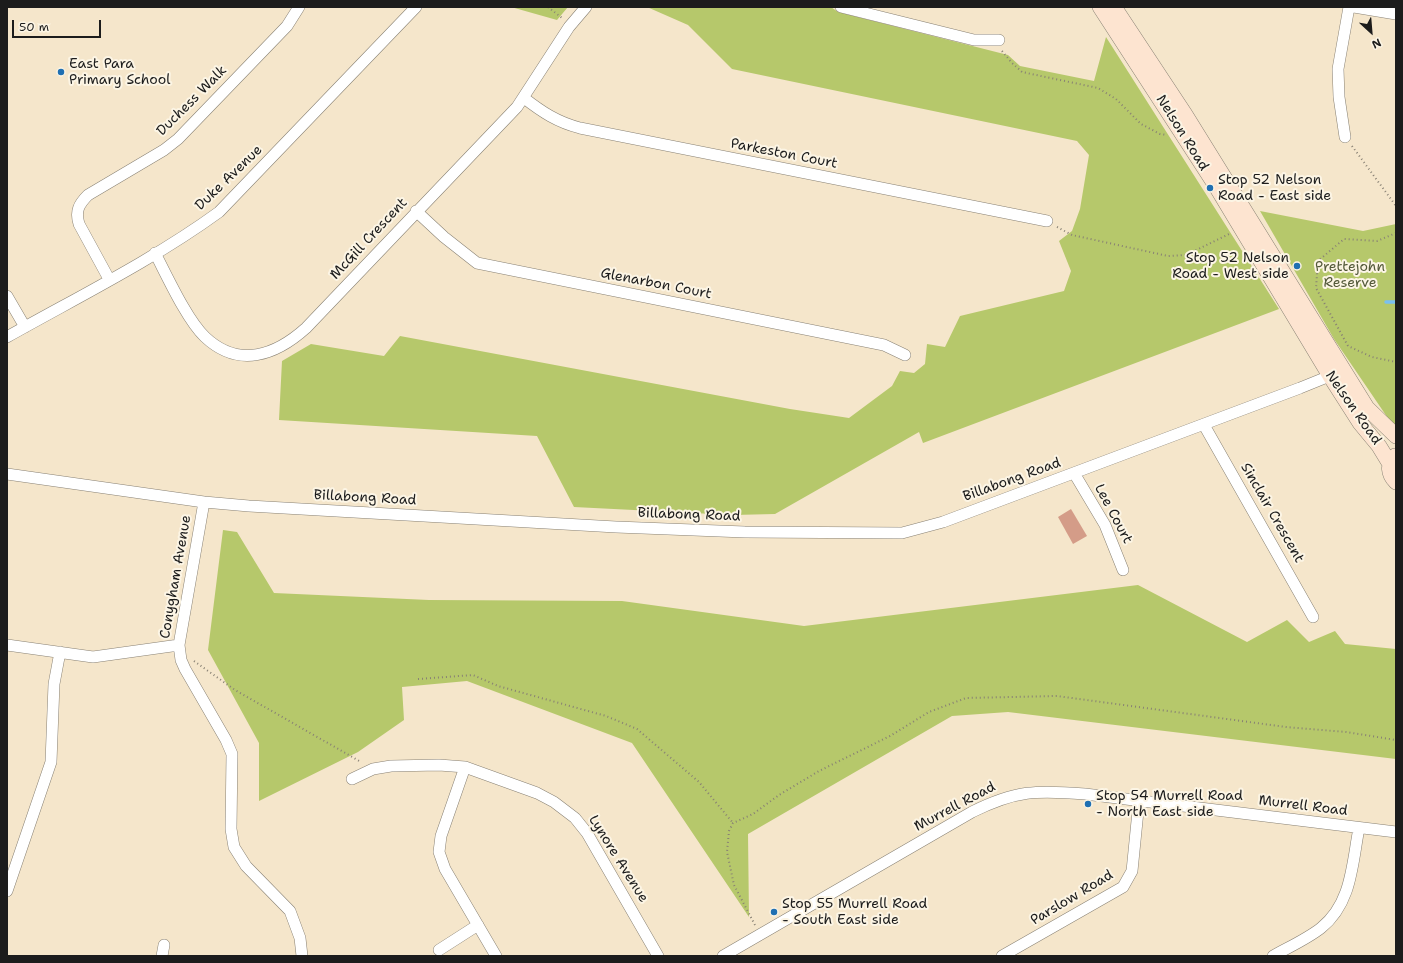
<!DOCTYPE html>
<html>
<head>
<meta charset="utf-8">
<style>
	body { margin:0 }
	#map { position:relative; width:1403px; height:963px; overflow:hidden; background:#f5e6cb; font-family:"Shantell Sans",sans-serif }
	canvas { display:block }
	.frame { position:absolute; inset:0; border:8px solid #1c1c1c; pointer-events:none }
	.north { position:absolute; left:1351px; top:12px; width:40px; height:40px; -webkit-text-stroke:3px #fcf5e5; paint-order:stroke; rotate:154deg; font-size:11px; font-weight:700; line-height:16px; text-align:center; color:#1c1c1c }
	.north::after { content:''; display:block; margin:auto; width:14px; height:18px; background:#1c1c1c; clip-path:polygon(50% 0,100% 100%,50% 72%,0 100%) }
	.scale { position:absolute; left:12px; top:20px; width:89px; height:18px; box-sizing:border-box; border:2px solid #1c1c1c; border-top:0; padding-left:5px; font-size:12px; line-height:14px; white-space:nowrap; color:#1c1c1c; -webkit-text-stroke:3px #fcf5e5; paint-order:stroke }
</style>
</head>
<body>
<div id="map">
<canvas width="1403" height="963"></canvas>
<div class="frame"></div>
<div class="north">N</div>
<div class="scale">50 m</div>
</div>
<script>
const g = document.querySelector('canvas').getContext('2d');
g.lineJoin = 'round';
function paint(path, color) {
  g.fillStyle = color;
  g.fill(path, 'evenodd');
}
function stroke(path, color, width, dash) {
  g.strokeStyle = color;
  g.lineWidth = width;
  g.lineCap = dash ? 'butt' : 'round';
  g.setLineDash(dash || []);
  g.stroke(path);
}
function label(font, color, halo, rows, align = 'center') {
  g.font = font + ' "Shantell Sans",sans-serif';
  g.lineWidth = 4;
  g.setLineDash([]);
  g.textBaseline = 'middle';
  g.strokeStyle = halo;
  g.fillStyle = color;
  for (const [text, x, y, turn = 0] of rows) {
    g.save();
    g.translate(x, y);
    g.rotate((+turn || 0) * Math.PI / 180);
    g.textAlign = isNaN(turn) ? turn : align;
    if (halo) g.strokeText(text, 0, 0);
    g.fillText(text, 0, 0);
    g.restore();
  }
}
const green = new Path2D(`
	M511 7H568L557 20Z
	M647 7H831L838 12 1008 55 1020 66 1094 81 1106 37 1279 309 923 443 919 432 775 514 733 515 574 507 537 436 279 420 282 361 311 344 384 356 400 336 790 409 849 418 892 386 900 371 914 373 925 364 927 344 945 347 960 316 1064 291 1071 271 1059 241 1072 231 1080 209 1089 155 1077 141 732 69 688 25Z
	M1260 211 1363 231 1396 224V430L1334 339Z
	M223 530 237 532 274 593 429 600 622 601 804 626 1138 585 1247 642 1287 620 1309 642 1335 631 1345 644 1396 649V759L1008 712 952 716 748 834 749 917 632 743 467 681 402 687 404 720 358 752 259 801V743L208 650Z`);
const stream = new Path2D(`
	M1386 302H1396`);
const building = new Path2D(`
	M1071 509 1087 536 1073 544 1058 517Z`);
const path = new Path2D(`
	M548 7 562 18
	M1002 51 1012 63 1022 72 1098 88 1116 99 1141 124 1160 134 1167 135
	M1352 146 1396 206
	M1057 227 1072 235 1168 256 1186 255 1229 234
	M1396 233 1377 241 1344 239 1318 261 1316 288 1348 346 1372 357 1396 362
	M194 661 235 690 361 762
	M418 679 473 675 498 686 606 716 637 729 699 782 733 823
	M755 925 734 885 727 852 729 831 733 823 753 814 779 795 819 771 890 736 929 712 966 698 1057 696 1286 727 1346 732 1396 740`);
const minor = new Path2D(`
	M841 7 974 40H999
	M1354 7 1396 14
	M524 98C542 112 557 122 580 128L1047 221
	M1345 137 1339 97 1338 69 1349 7
	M416 211 444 237 477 263 884 345 905 355
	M155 253C167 276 187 320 205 337 239 369 276 355 306 328L517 107 569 27 586 7
	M109 279 79 224C75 211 79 204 88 195L164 150 178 139 287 26 299 7
	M7 296 25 327
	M7 337C78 297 153 260 219 212L416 7
	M1204 425 1313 617
	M1074 473 1105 525 1123 570
	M7 474 204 502 249 506 616 527 745 532 902 533 943 522 1300 388 1337 373
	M204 502 179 645 181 660 185 669 226 740 232 754 231 829 234 847 246 866 290 911 300 938 302 956
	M7 645 93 657 179 645
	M465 767 441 836 439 852 445 869 496 956
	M352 779 373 769 391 766 439 765 465 767 537 793 554 802 575 818 587 833 658 956
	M7 891 51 762 54 684 60 652
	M439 950 478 925
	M162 956 164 945
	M723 956 972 812C1016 790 1037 790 1085 794L1396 832
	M1002 956 1123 887 1132 871 1139 801
	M1273 956C1289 947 1307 939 1321 928 1352 903 1352 864 1359 828`);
const secondary = new Path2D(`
	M1100 7 1214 183 1330 376 1360 423 1379 446 1390 464
	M1114 7 1186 116 1367 408 1396 436
	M1395 456C1387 464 1388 474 1396 482`);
const markers = [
	[61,72,4,"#1f6fb2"],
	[1210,188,4,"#1f6fb2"],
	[1297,266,4,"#1f6fb2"],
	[1088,804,4,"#1f6fb2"],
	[774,912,4,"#1f6fb2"]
];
const poiNames = [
	["East Para",69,64],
	["Primary School",69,80],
	["Stop 52 Nelson",1218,180],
	["Road - East side",1218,196],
	["Stop 52 Nelson",1289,258,"right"],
	["Road - West side",1289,274,"right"],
	["Stop 54 Murrell Road",1096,796],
	["- North East side",1096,812],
	["Stop 55 Murrell Road",782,904],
	["- South East side",782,920]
];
const streetNames = [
	["Duchess Walk",192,101,-45],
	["Nelson Road",1182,133,58],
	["Parkeston Court",784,154,11],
	["Duke Avenue",229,178,-44],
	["McGill Crescent",369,239,-47],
	["Glenarbon Court",656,284,11],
	["Nelson Road",1353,408,55],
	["Billabong Road",1012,480,-20],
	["Billabong Road",365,498,3],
	["Sinclair Crescent",1272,513,60],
	["Lee Court",1113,514,62],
	["Billabong Road",689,515,2],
	["Conygham Avenue",176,577,-80],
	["Murrell Road",1303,806,7],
	["Murrell Road",955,807,-28],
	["Lynore Avenue",618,859,58],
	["Parslow Road",1072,898,-31]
];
const parkNames = [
	["Prettejohn",1350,267],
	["Reserve",1350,283]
];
paint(green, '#b6c86b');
stroke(stream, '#7ac0f1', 3.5);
paint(building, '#d49c88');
stroke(minor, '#888174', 12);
stroke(secondary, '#888174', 16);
stroke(path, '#888174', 2, [1, 3]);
stroke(minor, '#fff', 11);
stroke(secondary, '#fde4d0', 15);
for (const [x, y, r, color] of markers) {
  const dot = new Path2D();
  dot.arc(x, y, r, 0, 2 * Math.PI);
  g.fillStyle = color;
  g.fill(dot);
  stroke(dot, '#fcf5e5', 1.5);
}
label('14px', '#1c1c1c', '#fcf5e5', poiNames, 'left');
label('14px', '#1c1c1c', '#fcf5e5', streetNames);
label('14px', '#525838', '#fcf5e5', parkNames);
</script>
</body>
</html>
